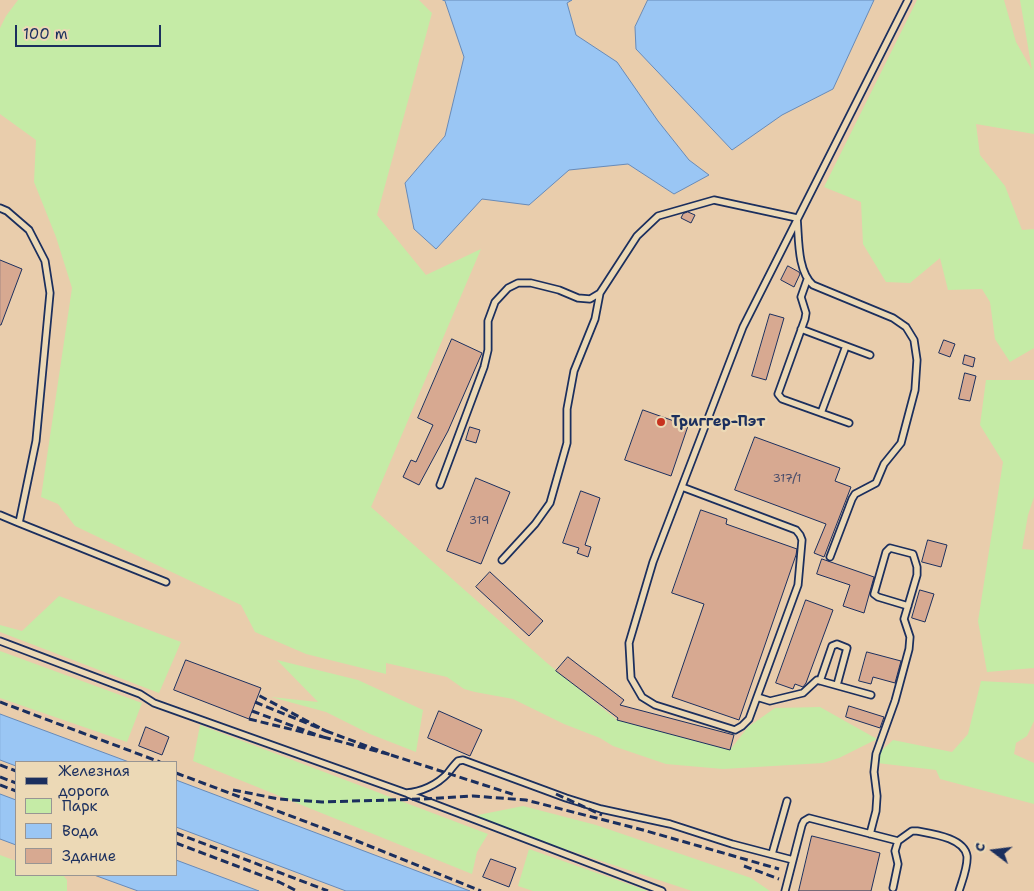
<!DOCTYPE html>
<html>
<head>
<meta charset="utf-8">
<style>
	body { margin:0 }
	#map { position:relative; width:1034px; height:891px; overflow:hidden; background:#e9cdac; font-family:"Shantell Sans",sans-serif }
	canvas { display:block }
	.legend { position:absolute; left:15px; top:761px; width:162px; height:115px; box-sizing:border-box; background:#ecd9b6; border:1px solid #989593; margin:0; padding:6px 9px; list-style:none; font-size:15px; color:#1b2f5e }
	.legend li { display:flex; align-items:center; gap:10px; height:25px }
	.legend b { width:25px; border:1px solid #989593 }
	.north { position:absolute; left:969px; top:826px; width:50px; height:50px; -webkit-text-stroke:4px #ecd9b6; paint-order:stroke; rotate:285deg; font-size:14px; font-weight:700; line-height:20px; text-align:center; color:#1b2f5e }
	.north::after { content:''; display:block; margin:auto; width:18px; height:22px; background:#1b2f5e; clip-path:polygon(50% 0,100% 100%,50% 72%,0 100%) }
	.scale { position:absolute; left:15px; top:25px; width:146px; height:22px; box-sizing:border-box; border:2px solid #1b2f5e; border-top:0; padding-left:6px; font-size:15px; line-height:18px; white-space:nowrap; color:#1b2f5e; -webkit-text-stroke:4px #ecd9b6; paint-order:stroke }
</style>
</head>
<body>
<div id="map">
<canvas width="1034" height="891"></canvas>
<ul class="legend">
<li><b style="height:6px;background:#1b2f5e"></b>Железная дорога</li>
<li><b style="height:14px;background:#c5eba6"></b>Парк</li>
<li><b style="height:14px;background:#9ac6f4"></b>Вода</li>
<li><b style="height:14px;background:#d7a991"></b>Здание</li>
</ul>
<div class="north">С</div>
<div class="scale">100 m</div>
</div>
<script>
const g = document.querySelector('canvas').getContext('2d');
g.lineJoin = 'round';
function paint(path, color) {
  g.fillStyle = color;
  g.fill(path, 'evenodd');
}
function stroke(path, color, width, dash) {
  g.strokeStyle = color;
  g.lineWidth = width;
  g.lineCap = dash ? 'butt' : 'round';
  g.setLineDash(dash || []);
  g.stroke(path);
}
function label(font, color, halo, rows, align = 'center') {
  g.font = font + ' "Shantell Sans",sans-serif';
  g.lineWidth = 4.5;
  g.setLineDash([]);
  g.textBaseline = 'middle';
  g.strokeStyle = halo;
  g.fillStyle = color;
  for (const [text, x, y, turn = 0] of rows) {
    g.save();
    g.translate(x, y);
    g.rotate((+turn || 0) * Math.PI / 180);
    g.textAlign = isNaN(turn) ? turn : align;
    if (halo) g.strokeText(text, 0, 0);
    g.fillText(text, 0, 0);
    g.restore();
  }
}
const green = new Path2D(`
	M18 0H419L432 13 377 215 426 275 481 249 371 507 547 663 617 720 730 750 748 727 775 708 820 707 877 739 839 758 823 763 723 769 666 764 613 746 600 738 564 724 513 699 475 692 464 689 447 677 386 663V674L306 654 255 632 241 605 75 526 58 504 41 497 72 288 56 237 34 182 36 140 0 114V28L6 16Z
	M917 0H1004L1016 42 1032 70 1020 0H1034V134L976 124 980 155 1005 186 1022 230 1034 229V348L1010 362 995 339 990 302 982 289 948 290 940 258 910 283 886 282 863 244 861 202 824 187Z
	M986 380H1034V497L1028 515 1022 549 1034 550V668L987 672 978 621 1003 462 980 425Z
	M59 596 181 642 159 693 0 632V625L22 631Z
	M0 651 142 703 127 742 0 698Z
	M277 660 358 680 423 710 416 752 370 734 326 712 271 697 318 702Z
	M981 681 1034 684V721L1027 736 1016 743 1014 754 1034 763V804L940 779 936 770 869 762 893 740 952 752 968 734Z
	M200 725 488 834 477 852 472 874 193 761Z
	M523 806 596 825 751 878 770 891H692L468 817Z
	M529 849 648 891H533L518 886Z
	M0 855 16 861V875H63L67 880V891H0Z`);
const water = new Path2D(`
	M443 0H572L567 3 576 35 617 62 658 121 689 160 709 175 674 194 628 164 569 170 529 205 482 199 436 249 414 229 405 183 445 136 464 57 445 1Z
	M648 0H874L833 89 782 115 732 150 636 49 635 27Z
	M0 714 129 762H16V766L0 760Z
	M176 780 470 891H346L176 827Z
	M0 794 16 800V845L0 839Z
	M176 860 259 891H138L94 875H176Z`);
const building = new Path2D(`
	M688 212 695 215 691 223 681 218 683 214Z
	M0 260 22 269 1 325H0Z
	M788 266 799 272 800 274 794 287 781 280Z
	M770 314 784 318 766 380 752 376Z
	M452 339 482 353 448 431 419 485 403 477 411 460 416 462 433 425 418 418Z
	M944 340 955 344 950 357 939 353Z
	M965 355 975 358 973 367 963 364Z
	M965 373 976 376 970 401 959 399Z
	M643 410 688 426 671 476 625 460Z
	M470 427 480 430 476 443 466 440Z
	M755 437 840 468 835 481 851 487 824 557 814 553 826 524 735 490Z
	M476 478 510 492 481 564 447 551Z
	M581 491 600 498 585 545 591 547 588 557 577 553 579 548 563 543Z
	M701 510 727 519 726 524 797 549 796 555 739 720 672 697 704 604 672 593Z
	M928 540 947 545 941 567 922 562Z
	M822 559 874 577 864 613 843 606 850 585 817 574Z
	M490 572 543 621 529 636 476 587Z
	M920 590 934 594 925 622 912 618Z
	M806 600 833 610 806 683 803 687 795 684 793 689 776 683Z
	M867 652 901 661 895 683 873 677 871 684 859 681Z
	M568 657 624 700 620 705 734 735 730 750 617 720 618 718 556 671Z
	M186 660 261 688 249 719 174 690Z
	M849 706 884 717 880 728 846 717Z
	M439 711 482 730 470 756 428 738Z
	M146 727 169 737 162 755 139 746Z
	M812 836 880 853 871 891H799Z
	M491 859 516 868 509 887 483 877Z`);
const service = new Path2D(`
	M0 208 7 211 29 230 45 261 50 293 36 441 19 523 166 582
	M807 280 801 297 806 313 805 319 778 394 782 399 849 423
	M801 329 870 355
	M821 413 846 346
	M440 485 484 367 488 350V321L495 302 508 288 518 283H531L559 290 578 298 590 299 600 293 637 236 658 216 714 200 797 218C799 238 797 271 813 285L893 318 906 327 914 340 917 360 915 390 901 443 884 464 876 483 855 494 852 499 830 557
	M682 487 796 530 800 535 802 540 798 585 749 719 742 726 735 730 655 705 642 697 631 678 629 643 653 562 743 327 908 0
	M0 515 19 523
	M502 560 535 524 550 503 567 443V409L574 371 595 319 600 293
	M0 641 140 694 154 703 406 793C421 792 437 785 448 773 451 769 454 765 458 761L463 760 566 798 601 809 670 824 732 844 793 860
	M820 681 832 646 837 644 847 648 837 685
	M757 697 770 701 803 693 817 680 871 695
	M408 794 662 891
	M870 834 876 811 877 796 874 772 876 754 895 701 909 649 910 637 904 619 917 575V567L913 554 890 548 886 552 874 594 878 597 908 606
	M772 854 787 801
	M893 888 898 864 895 851 898 841
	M785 891 802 825 804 821 809 818 898 841 912 831H917C933 834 964 838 967 856 968 867 962 881 959 891`);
const rail = new Path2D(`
	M0 702 160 762
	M255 702 326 731 258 695
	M249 719 323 737 252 711
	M323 737 391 755 326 731
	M391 755 515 795
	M0 765 16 771
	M176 773 352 839 481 891
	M0 777 16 783
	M0 785 16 791
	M233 790 279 799 322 802 422 799 473 796 526 800 643 830 779 869
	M556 794 602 815
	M176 833 328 891
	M176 843 279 882 297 891
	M744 866 779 879`);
const markers = [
	[661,422,5,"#c8321e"]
];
const numberNames = [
	["317/1",787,479],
	["319",479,521]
];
const poiNames = [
	["Триггер-Пэт",671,422]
];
paint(green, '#c5eba6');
paint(water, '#9ac6f4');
stroke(water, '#678ab8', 1);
paint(building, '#d7a991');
stroke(building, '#1b2f5e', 1);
stroke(service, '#1b2f5e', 9);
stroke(service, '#ecd9b6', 5.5);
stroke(rail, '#1b2f5e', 3, [8, 4]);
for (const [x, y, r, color] of markers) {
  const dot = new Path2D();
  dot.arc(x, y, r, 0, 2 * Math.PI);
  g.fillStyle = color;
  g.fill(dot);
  stroke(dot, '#ecd9b6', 2);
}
label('12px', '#4a4e6b', null, numberNames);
label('bold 15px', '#1b2f5e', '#ecd9b6', poiNames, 'left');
</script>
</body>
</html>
